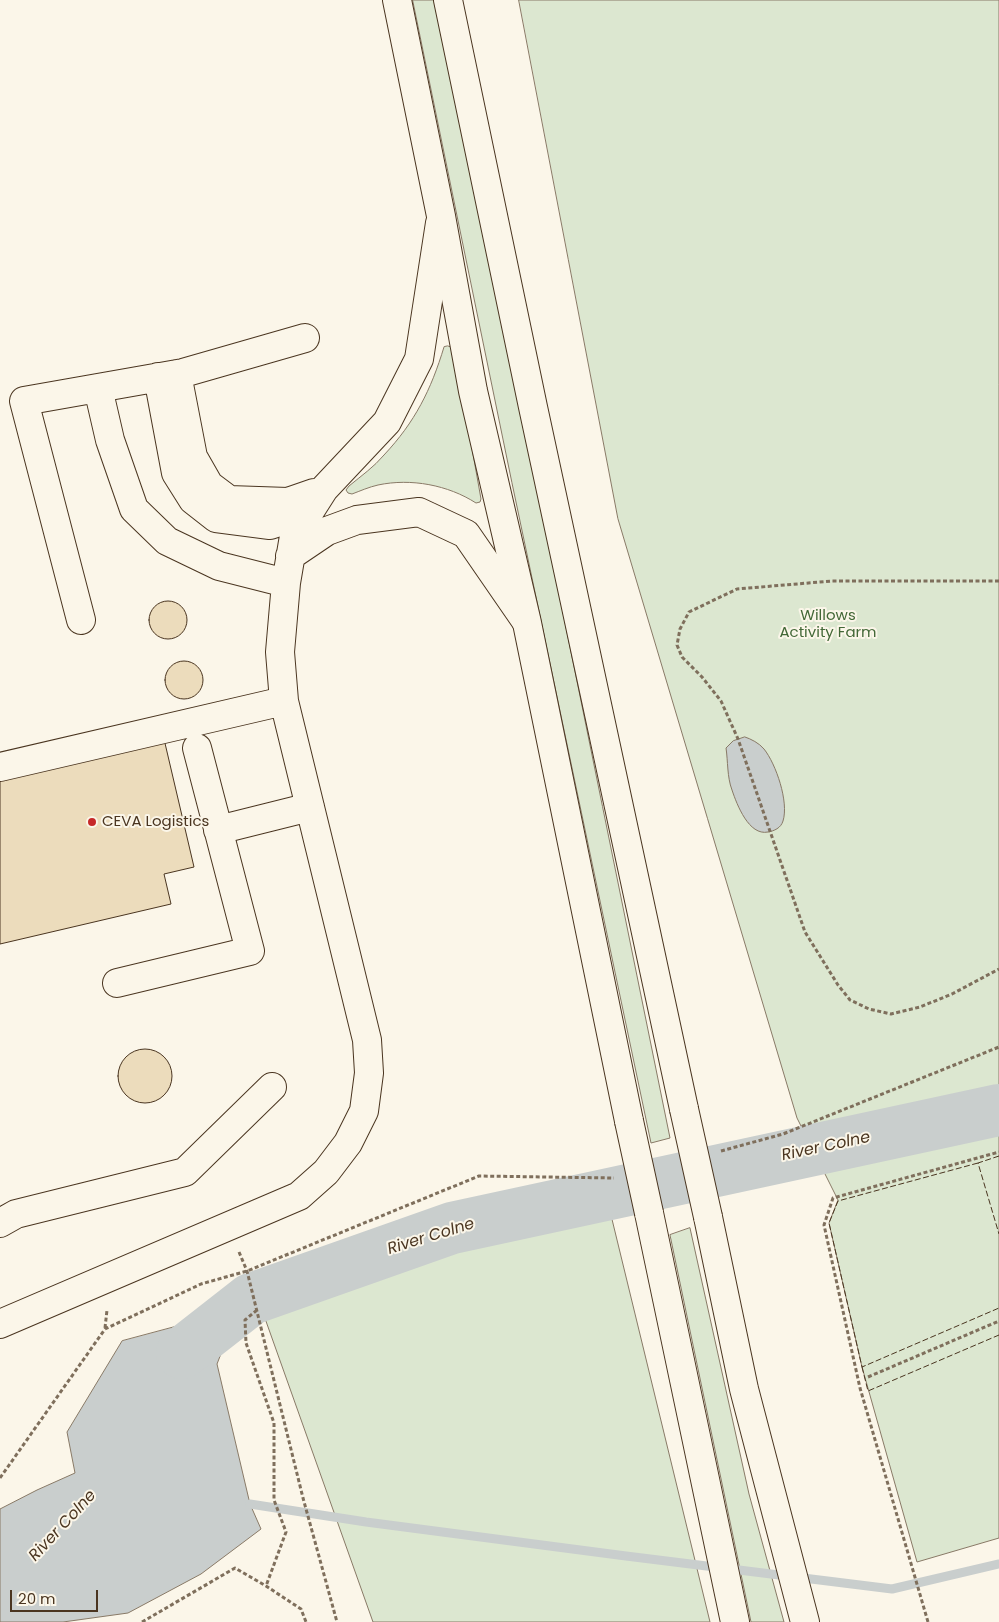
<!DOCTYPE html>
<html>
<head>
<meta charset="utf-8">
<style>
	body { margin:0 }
	#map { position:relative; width:999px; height:1622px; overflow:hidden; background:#fbf6e9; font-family:Poppins,sans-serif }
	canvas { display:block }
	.scale { position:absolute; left:10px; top:1590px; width:88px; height:22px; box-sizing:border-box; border:2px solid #4a3520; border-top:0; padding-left:6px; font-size:15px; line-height:18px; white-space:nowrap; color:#4a3520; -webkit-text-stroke:4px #fbf6e9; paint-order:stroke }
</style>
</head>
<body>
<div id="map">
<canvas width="999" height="1622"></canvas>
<div class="scale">20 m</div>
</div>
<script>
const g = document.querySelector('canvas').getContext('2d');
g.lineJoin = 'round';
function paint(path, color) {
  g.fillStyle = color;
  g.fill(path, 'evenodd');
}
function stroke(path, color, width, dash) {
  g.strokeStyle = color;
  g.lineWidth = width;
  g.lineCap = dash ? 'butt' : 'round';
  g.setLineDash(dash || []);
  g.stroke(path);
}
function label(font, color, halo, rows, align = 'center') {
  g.font = font + ' Poppins,sans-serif';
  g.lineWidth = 4;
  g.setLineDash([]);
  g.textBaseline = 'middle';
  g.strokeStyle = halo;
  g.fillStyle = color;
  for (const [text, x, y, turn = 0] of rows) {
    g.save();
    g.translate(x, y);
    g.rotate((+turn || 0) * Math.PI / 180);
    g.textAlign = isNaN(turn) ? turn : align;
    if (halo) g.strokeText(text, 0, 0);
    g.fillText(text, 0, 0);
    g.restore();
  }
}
const green = new Path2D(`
	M413 0H435L535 475 670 1138 651 1143 512 483Z
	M519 0H999V1538L917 1562 862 1367 829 1223 838 1200 797 1118 618 519Z
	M448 346 451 347 470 437 481 499 480 502 476 503C448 485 411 478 378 485 369 487 360 491 352 494L348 493 346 490 349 486C361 476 374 467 384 455 415 422 431 390 444 347Z
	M609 1207 710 1622H373L262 1310 388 1255 548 1218Z
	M690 1228 749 1494 784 1622H751L670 1235Z`);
const water = new Path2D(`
	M745 737C751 739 759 743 764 749 776 764 789 802 783 821 781 828 774 831 768 832 749 836 737 805 732 790 727 777 728 761 726 748L733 741Z
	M238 1310 217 1364 250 1504 261 1529 201 1574 128 1613 63 1622H0V1509L37 1490 75 1473 67 1432 122 1341Z`);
const stream = new Path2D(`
	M250 1504 366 1522 626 1556 892 1589 999 1564`);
const river = new Path2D(`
	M182 1353 251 1299 452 1228 999 1110`);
const building = new Path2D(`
	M149 620a19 19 0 1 1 38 0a19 19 0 1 1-38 0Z
	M165 680a19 19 0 1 1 38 0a19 19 0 1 1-38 0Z
	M164 739 194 867 164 874 171 904 0 944V776Z
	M118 1076a27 27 0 1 1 54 0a27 27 0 1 1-54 0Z`);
const path = new Path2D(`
	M999 581H832L737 589 689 612 680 629 677 645 682 657 702 677 721 701 738 739 805 932 838 985 850 1000 869 1009 891 1014 920 1007 952 994 999 969
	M721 1151 783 1134 999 1047
	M239 1252 247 1271 303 1498 337 1622
	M257 1310 245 1320 246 1343 274 1423V1500L286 1532 266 1586
	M105 1328 107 1310
	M868 1377 999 1321
	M0 1478 105 1329 201 1284 247 1271 479 1176 614 1178
	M142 1622 235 1568 266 1586 301 1609 306 1622
	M928 1622 860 1388 824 1225 833 1198 999 1152`);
const minor = new Path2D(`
	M177 374 193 457 209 485 229 500 288 502 314 493
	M158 377 176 473 193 500 216 518 270 525 309 512
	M98 388 110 440 134 509 167 541 219 566 286 583
	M290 556 327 531 357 520 419 512 466 534 526 621
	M81 620 24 401 183 373 305 338
	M0 767 284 701
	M218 830 310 807
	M117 983 250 951 197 748
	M0 1223 16 1214 185 1172 272 1087
	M0 1324 299 1196 326 1172 348 1143 364 1111 369 1073 367 1040 284 701 280 652 286 583 294 536 324 489 387 422 419 359 440 223`);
const major = new Path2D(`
	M397 0 441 216 473 391 527 623 629 1121
	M448 0 533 407 684 1109
	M649 1213 735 1622
	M708 1217 744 1389 805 1622`);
const majorBridge = new Path2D(`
	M684 1109 708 1217
	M629 1121 649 1213`);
const fence = new Path2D(`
	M999 1156 978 1163 999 1234
	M978 1163 838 1201 829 1223 862 1367 999 1308
	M862 1367 868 1391 999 1335`);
const markers = [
	[92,822,5,"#c62828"]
];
const parkNames = [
	["Willows",828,616],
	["Activity Farm",828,633]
];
const poiNames = [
	["CEVA Logistics",102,822]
];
const waterNames = [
	["River Colne",826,1147,-12],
	["River Colne",431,1237,-17],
	["River Colne",63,1526,-47]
];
paint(green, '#dce7d0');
stroke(green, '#887966', 1);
paint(water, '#c9cecd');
stroke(water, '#887966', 1);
stroke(stream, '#c9cecd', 9);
stroke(river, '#c9cecd', 52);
paint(building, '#ecdcbc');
stroke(building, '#4a3520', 1);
stroke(minor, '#4a3520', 30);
stroke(major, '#4a3520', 30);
stroke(path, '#7f6f5c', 3, [4, 2.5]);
stroke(minor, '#fbf6e9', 28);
stroke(major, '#fbf6e9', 28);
stroke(majorBridge, '#4a3520', 30, []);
stroke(majorBridge, '#fbf6e9', 28);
stroke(fence, '#4a3520', 1, [6, 2.5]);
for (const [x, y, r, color] of markers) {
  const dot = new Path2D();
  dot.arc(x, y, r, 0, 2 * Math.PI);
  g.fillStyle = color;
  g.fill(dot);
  stroke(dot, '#fbf6e9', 2);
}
label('15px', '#436837', '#fbf6e9', parkNames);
label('15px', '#4a3520', '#fbf6e9', poiNames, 'left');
label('italic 16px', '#4a3520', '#fbf6e9', waterNames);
</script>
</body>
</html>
